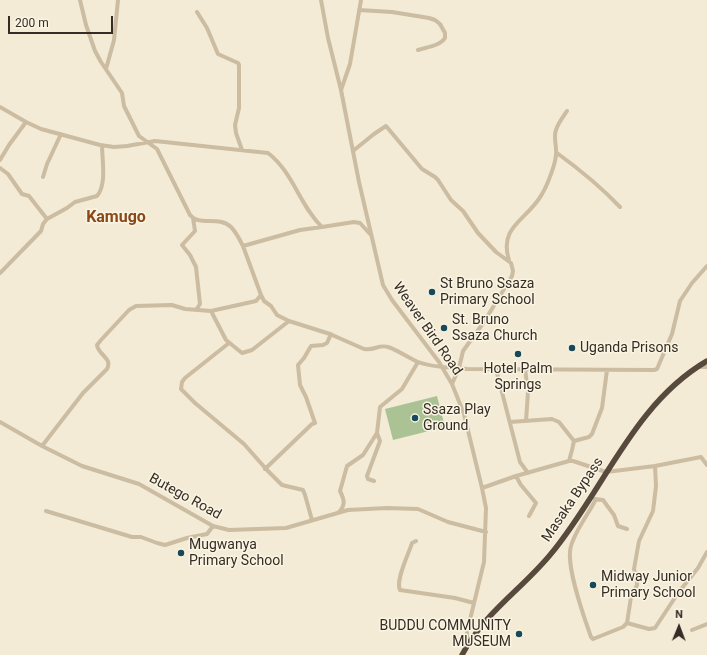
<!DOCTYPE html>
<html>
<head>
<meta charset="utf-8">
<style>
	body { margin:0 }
	#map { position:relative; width:707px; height:655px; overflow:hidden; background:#f3ebd6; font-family:Roboto,sans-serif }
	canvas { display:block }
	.north { position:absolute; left:659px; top:607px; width:40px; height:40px; -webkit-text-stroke:3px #faf4e3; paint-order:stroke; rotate:1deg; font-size:11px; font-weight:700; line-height:16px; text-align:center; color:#352d25 }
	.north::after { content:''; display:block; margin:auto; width:14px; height:18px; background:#352d25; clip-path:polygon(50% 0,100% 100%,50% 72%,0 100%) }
	.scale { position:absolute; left:8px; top:16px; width:105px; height:18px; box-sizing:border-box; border:2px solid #352d25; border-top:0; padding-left:5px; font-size:12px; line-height:14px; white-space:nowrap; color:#352d25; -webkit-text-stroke:3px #faf4e3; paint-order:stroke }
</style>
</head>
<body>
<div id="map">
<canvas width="707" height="655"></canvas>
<div class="north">N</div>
<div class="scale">200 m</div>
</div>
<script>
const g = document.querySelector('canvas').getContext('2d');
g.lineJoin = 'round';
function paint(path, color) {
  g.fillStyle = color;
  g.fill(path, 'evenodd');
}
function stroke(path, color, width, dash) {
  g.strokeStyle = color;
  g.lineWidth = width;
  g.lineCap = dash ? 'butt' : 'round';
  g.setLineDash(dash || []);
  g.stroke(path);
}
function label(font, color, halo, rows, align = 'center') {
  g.font = font + ' Roboto,sans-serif';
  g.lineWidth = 3;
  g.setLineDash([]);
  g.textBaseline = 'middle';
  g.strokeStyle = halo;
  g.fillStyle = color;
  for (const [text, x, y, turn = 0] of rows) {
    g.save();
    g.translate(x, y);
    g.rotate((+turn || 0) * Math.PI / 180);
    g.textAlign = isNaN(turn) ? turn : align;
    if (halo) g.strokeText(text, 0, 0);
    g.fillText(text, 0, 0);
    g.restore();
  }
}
const green = new Path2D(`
	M437 396 445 427 393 440 385 409Z`);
const minor = new Path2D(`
	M80 0 86 25 95 51 101 62 122 93 124 106 139 136 157 149 190 215C200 227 218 215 231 227 236 232 240 240 243 246
	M321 0 328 38 341 90 359 182 383 285 392 300 439 362 452 384 464 414 482 488 486 508 484 562 467 632V646
	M359 10 392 12 429 18 435 20 440 24 445 33V38C440 46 427 47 418 50
	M197 12 207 28 218 54 238 63 239 65V108L235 125 236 133 242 150
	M106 69 114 40 118 0
	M341 90 350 64 361 0
	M0 107 26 122 41 129 100 145 114 147 127 146 155 141 268 153C293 172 300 206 322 227L354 222 360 223 370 234
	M353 151 374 134 386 126 422 169 435 177 438 180 451 200 463 211 478 233 496 252 511 263 513 271 512 276 484 322 463 351 459 368 452 384
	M557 153C579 169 601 187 620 207
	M0 160 9 145 26 122
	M0 168 8 174 22 194 29 196 47 219
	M43 177 47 164 61 134
	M193 218 195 231 182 245 190 255 196 267 200 304 196 310
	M322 227 300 230 243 246 261 295 264 301 271 306 277 315 289 321 330 334 364 349C374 351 379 344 388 347 398 350 408 358 418 362 433 368 451 367 467 369L654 370 657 369 672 334 680 301 692 283 707 266
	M509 260C498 226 528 220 542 194 547 186 556 163 556 154 557 146 553 138 556 130 558 123 563 117 567 111
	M0 273 41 231 43 224 47 219 67 208 75 202 97 196C107 185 102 159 102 145
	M211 311 226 340 242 353 252 350 289 321
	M229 343 185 378 182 382 181 389 195 403 244 444 267 470 282 485 303 490 305 495 312 520
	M699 367H707
	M496 369 520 462 528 473
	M525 369 528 392 526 421
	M0 422 42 446 82 466 139 484 213 526 229 530 286 528 348 510 387 508 418 509 448 522 486 532
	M510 422 552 419 559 422 574 441 572 450 569 461
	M574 441 589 437 592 434 602 408 607 370
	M42 446 83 393 107 369C113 358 98 355 97 345L101 340 129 310 136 306 172 305 185 309 211 311 256 301 261 295
	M265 469 312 424 315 423 306 397 300 385 298 365 304 358 311 346 323 345 327 343 331 334
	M516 476 521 485 536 503 529 516
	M374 481 368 479 367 476 380 441 377 433 380 407 402 389 418 362
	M482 488 516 476 569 461H573L606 472 655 466 701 457 707 465
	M595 499 603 500 614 515 618 526 627 529
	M596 499C589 513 575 531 571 546 565 565 584 617 591 637L593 639 623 627 627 623 631 597 637 585V580L634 569 639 541 653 511 656 486 655 466
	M46 511 132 537H141L157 543 165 545 187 538 207 534 213 526
	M339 512C346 505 344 499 340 491L347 466 363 455 377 433
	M416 541 412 543C409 553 395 581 400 590L455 598 474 603
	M627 623 649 629 655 628 678 593 698 568 707 552
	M692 630 707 624`);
const highway = new Path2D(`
	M462 655C484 613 520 591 550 555 603 492 633 404 707 361`);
const markers = [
	[432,292,4,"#174959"],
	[444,328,4,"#174959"],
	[572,348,4,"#174959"],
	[518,354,4,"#174959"],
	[415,418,4,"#174959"],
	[181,553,4,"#174959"],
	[593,585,4,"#174959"],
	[519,634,4,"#174959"]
];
const poiNames = [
	["St Bruno Ssaza",440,284],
	["Primary School",440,300],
	["St. Bruno",452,320],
	["Ssaza Church",452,336],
	["Uganda Prisons",580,348],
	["Hotel Palm",518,369,"center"],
	["Springs",518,385,"center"],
	["Ssaza Play",423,410],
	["Ground",423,426],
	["Mugwanya",189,545],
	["Primary School",189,561],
	["Midway Junior",601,577],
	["Primary School",601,593],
	["BUDDU COMMUNITY",511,626,"right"],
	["MUSEUM",511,642,"right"]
];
const streetNames = [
	["Weaver Bird Road",427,329,55],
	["Butego Road",185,497,29],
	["Masaka Bypass",573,500,-56]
];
const quarterNames = [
	["Kamugo",116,218]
];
paint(green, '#abc295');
stroke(minor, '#cbbca2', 4);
stroke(highway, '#57493b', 5.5);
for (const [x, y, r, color] of markers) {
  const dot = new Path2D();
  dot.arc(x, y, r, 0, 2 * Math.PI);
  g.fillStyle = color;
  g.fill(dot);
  stroke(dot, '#faf4e3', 1.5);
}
label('14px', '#352d25', '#faf4e3', poiNames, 'left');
label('14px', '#352d25', '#faf4e3', streetNames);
label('bold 16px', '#8a4818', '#faf4e3', quarterNames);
</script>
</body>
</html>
